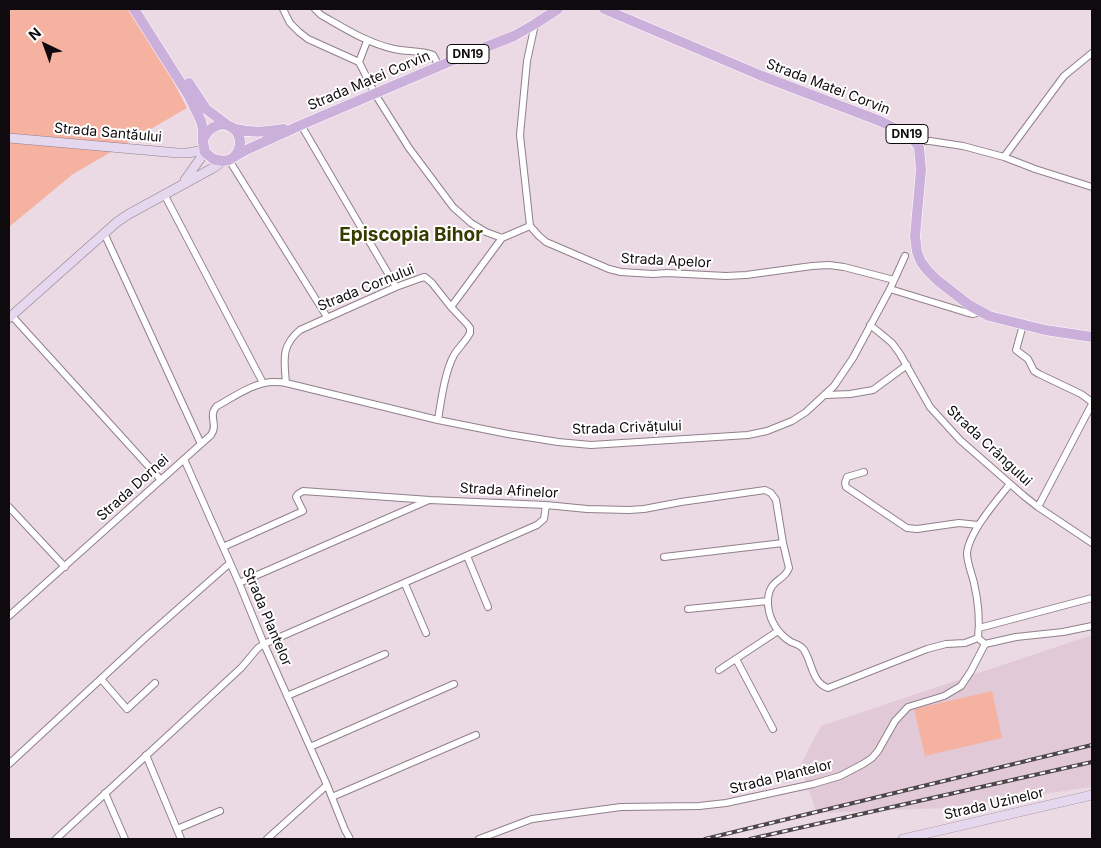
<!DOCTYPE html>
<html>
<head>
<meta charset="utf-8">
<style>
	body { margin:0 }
	#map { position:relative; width:1101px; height:848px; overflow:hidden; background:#ebd9e4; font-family:Inter,sans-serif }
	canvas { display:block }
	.frame { position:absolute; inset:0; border:10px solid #0f0a0d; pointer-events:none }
	.north { position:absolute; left:20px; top:20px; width:50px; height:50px; -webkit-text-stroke:4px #fff; paint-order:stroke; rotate:318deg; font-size:14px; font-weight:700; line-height:20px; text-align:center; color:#0f0a0d }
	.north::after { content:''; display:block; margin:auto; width:18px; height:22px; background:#0f0a0d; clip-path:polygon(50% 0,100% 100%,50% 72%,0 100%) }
</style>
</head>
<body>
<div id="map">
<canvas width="1101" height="848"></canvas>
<div class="frame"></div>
<div class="north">N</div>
</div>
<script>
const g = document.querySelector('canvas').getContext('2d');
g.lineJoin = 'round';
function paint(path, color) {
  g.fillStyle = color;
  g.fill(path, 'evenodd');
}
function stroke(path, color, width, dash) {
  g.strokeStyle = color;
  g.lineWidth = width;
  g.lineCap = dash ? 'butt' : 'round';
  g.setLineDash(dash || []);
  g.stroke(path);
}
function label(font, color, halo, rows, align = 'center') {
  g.font = font + ' Inter,sans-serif';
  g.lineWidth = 4;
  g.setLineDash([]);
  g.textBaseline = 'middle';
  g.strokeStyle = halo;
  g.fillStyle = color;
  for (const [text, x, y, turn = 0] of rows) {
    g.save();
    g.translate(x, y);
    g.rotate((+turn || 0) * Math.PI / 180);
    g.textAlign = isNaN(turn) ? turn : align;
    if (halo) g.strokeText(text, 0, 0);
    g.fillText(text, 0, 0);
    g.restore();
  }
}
const built = new Path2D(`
	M1092 635V787L944 808 817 813 800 766 821 726Z`);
const green = new Path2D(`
	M9 9H132L151 38 187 108 73 174 9 227Z
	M992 691 1002 738 925 756 914 709Z`);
const street = new Path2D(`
	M283 9 290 23 299 32 308 39 359 62 375 94 409 148 453 207 471 223 486 232 502 238 530 226
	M315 9 321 15C344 28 367 43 394 49 407 52 420 50 433 55L439 66
	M535 24 527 61 520 135 530 226 539 236 546 242 609 269 621 272 653 274 667 273 726 276 746 275 812 266 829 265 844 267 894 280
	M359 62 367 41
	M301 125 396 287
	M916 141H930L963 146 1004 157 1035 169 1092 187
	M1004 157 1064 76 1092 53
	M229 160 327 317
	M164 194 263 383
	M104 233 201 444
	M890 289 965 312 973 314 980 312
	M451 307 502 238
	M12 316 161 480
	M870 325 880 333 892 343 900 354 930 407 960 440 1024 496 1038 507 1092 543
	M1023 325 1016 350 1028 359 1034 371 1039 374 1081 394 1092 402
	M286 383C284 359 281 346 300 330L396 287 421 278 425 277 432 283 451 307 467 324 470 328V333C466 341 459 347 454 355 445 371 441 401 438 420
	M826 395 850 394 873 390 907 365
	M184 459 239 583 264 644 327 785 345 830 350 839
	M864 472 847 477 845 483 846 487 907 528 917 529 959 523 978 525
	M9 507 65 567
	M1038 507 1092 404
	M223 547 303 511 296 497 298 494 303 491 430 500 546 505 587 509 629 510 644 509 681 502 765 490 771 493 776 500 783 543 789 568C784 582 770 578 768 599 767 616 776 633 791 642 796 644 801 645 804 650 812 662 812 683 828 688L927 649 946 644 965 643 978 638
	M467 556 488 607
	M664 557 783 543
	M239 583 429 500
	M405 584 426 633
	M688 609 768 601
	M9 616 211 435C219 424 207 416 217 406 234 397 254 382 274 382 278 382 282 382 286 383L438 420 508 434 558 442 591 445 748 435 767 431 792 421 806 412 834 386 853 358 890 289 905 256
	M979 628 1092 598
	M985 644 978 638C980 620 978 600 974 583 972 574 967 563 967 553 969 532 997 500 1010 484
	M736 659 773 729
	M719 670 778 631
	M101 679 127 709 155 683
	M287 696 385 654
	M310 747 454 684
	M146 755 181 839
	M9 764 145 638 230 563
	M105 793 125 839
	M332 797 476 735
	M177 829 220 811
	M56 839 241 668 258 648 264 644 537 525 544 519 546 505
	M267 839 327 785
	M479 839 532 819 621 807 699 806 726 803 813 784 840 776 863 764 872 758 878 751 895 721 908 707 944 696 961 686 971 671 985 644 1016 637 1063 632 1092 626`);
const secondary = new Path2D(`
	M9 138 178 153H188L204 150
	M185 180 205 152
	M9 318 117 222 129 214 213 168 223 161
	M903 839 1092 795`);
const primary = new Path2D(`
	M134 9 189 96 201 121 203 130V142L205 152 213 159 223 161 229 160 244 151 301 125 463 56 514 36 535 24 558 9
	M604 9 762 76 880 121 905 133 911 137 919 147 921 170 915 236 917 252 921 262 927 270 937 280 969 305 989 316 1045 330 1092 337
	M189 83 206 109 226 124
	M235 129C254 133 265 132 284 129
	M204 138C218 110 253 131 235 156`);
const rail = new Path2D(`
	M705 839 1092 745
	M750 839 1092 762`);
const shields = [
	[468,54,42],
	[907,134,42]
];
const shieldNames = [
	["DN19",468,54],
	["DN19",907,134]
];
const streetNames = [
	["Strada Matei Corvin",369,81,-23],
	["Strada Matei Corvin",828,87,21],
	["Strada Santăului",108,133,5],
	["Strada Apelor",666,261,3],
	["Strada Cornului",366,288,-22],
	["Strada Crivățului",627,428,-2],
	["Strada Crângului",989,446,43],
	["Strada Dornei",133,488,-42],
	["Strada Afinelor",509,491,3],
	["Strada Plantelor",267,617,67],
	["Strada Plantelor",781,777,-14],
	["Strada Uzinelor",994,804,-13]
];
const districtNames = [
	["Episcopia Bihor",411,235]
];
paint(built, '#e1c9d8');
paint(green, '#f6b2a1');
stroke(street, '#90808b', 8);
stroke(secondary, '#90808b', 10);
stroke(primary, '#fff', 11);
stroke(street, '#fff', 6);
stroke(secondary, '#e5d7ee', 9);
stroke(primary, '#cbb0dc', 10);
stroke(rail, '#4f464c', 4);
stroke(rail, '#fff', 2, [5.5]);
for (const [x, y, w] of shields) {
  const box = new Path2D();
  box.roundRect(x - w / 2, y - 9.5, w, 19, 4);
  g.fillStyle = '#fff';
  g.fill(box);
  stroke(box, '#0f0a0d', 1);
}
label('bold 12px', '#0f0a0d', null, shieldNames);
label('14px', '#0f0a0d', '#fff', streetNames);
label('bold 19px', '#363c00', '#fff', districtNames);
</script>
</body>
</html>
